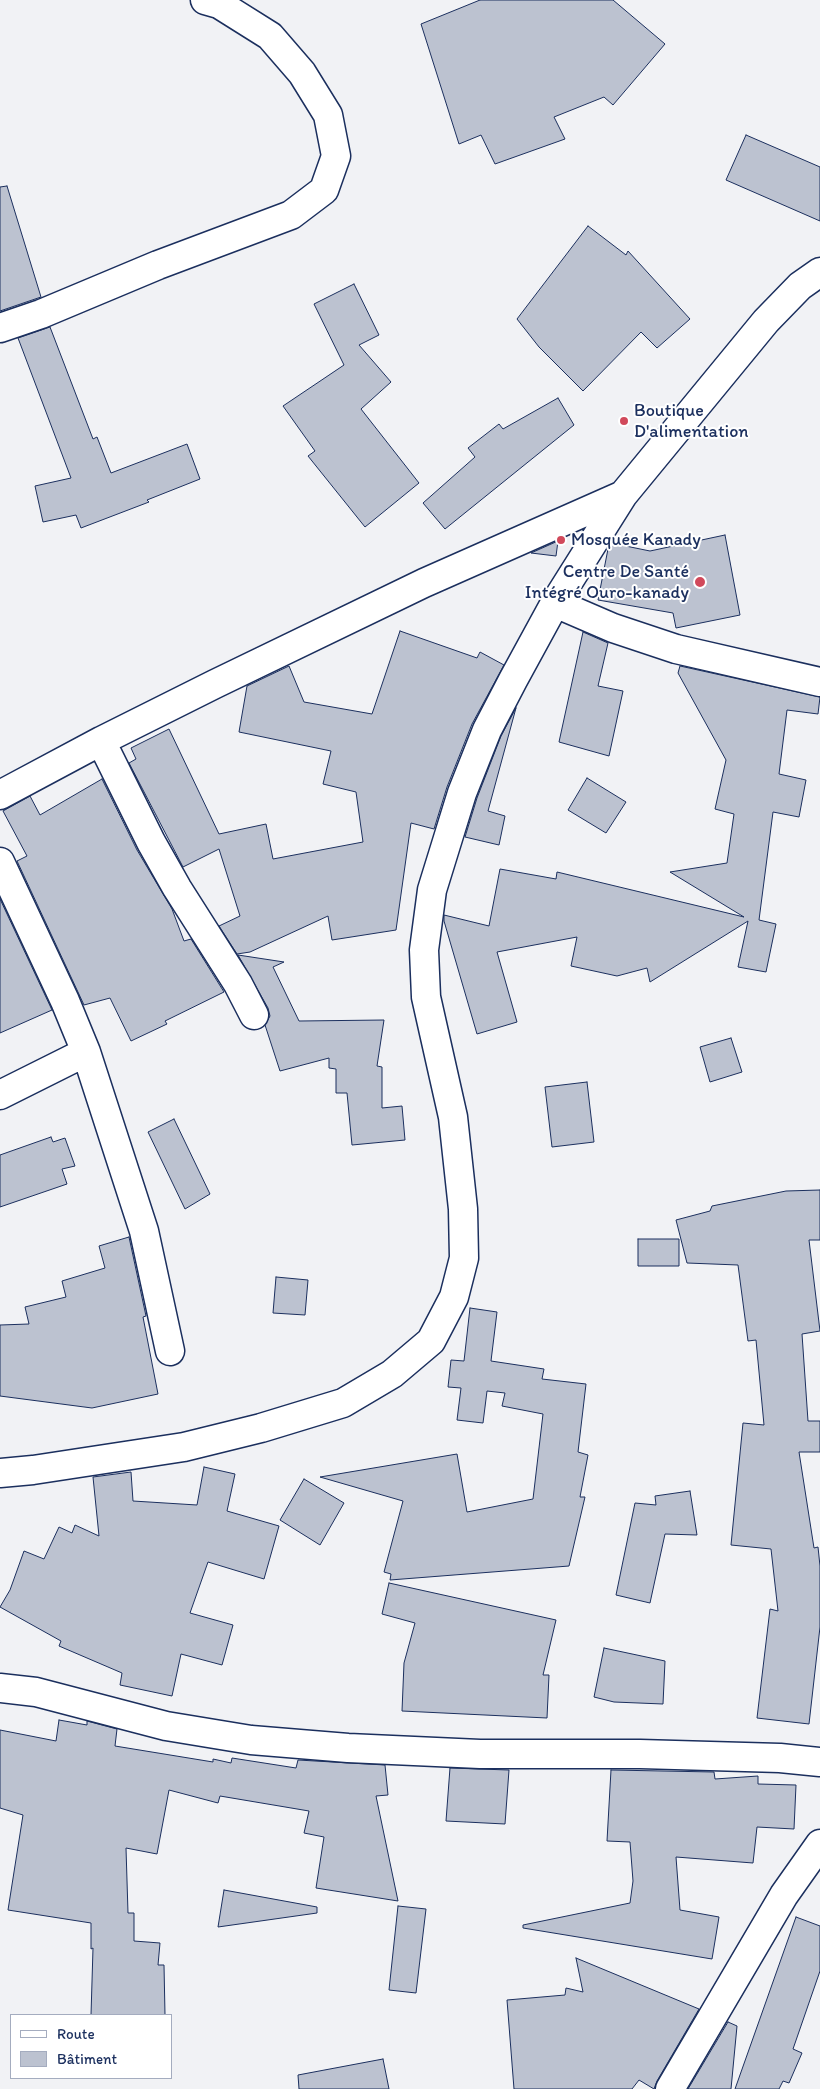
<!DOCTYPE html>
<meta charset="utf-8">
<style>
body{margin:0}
#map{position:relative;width:820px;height:2089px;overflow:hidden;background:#f1f2f5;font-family:Itim,sans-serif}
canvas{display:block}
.legend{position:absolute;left:10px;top:2014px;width:162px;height:65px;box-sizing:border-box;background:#fff;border:1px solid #a4acbf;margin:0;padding:6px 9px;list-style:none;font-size:15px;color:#1b2f5e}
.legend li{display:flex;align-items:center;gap:10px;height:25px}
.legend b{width:25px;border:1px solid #a4acbf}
</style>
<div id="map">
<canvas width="820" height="2089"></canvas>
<ul class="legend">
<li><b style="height:6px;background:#fff"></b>Route</li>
<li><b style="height:14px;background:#bcc2d0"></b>Bâtiment</li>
</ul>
</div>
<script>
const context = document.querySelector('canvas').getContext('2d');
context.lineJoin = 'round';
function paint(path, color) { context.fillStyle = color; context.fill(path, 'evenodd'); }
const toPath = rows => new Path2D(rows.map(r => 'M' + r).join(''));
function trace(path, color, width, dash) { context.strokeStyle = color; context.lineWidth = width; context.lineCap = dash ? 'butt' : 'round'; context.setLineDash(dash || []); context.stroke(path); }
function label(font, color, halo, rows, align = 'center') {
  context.font = font + ' Itim,sans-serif'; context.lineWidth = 4; context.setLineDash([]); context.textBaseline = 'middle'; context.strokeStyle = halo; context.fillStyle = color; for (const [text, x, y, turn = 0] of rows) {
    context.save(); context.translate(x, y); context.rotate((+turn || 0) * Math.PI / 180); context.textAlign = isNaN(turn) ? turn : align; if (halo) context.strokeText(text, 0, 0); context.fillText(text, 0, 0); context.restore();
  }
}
const building = toPath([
 [480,0,613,0,665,44,613,105,604,97,554,117,565,139,495,164,481,135,459,144,421,24,480,0],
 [746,135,820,167,820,221,726,180,746,135],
 [7,186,41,297,0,311,0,187,7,186],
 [588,226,626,255,628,251,690,319,657,348,641,332,583,391,539,347,517,319,588,226],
 [354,284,379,335,359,345,391,382,361,409,419,483,365,527,308,456,315,451,283,406,344,365,314,304,354,284],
 [50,327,93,439,97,437,111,473,187,444,200,479,147,500,149,502,81,528,76,515,43,522,35,486,71,478,18,338,50,327],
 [558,398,574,425,445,529,423,503,475,457,468,448,499,424,503,429,558,398],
 [725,535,740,615,676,628,673,613,598,600,608,549,611,543,650,551,725,535],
 [558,541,556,556,531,553,558,541],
 [400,631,477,658,480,652,504,665,472,724,447,787,434,829,411,823,396,930,332,940,328,916,250,952,237,954,219,926,240,916,219,849,183,867,129,763,136,759,131,748,169,729,219,834,266,824,273,859,363,842,356,792,323,784,331,751,239,732,247,686,289,666,304,702,372,714,400,631],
 [583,632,608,643,598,686,623,691,609,756,559,742,583,632],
 [680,666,820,697,818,714,787,710,779,774,806,780,799,817,773,812,759,920,776,924,766,972,738,967,748,921,650,982,647,968,617,976,571,966,577,937,497,952,517,1022,477,1034,444,921,444,915,489,926,500,869,556,879,557,872,744,917,670,872,727,863,734,814,715,809,726,760,678,673,680,666],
 [516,708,488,811,505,816,499,845,465,837,477,798,501,736,516,708],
 [587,778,626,802,606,833,568,810,587,778],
 [102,779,137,850,172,909,184,941,191,939,224,992,165,1021,167,1024,131,1041,110,998,84,1005,17,861,27,856,3,811,30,796,40,815,102,779],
 [0,899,52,1010,0,1033,0,899],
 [238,955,284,962,273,967,299,1021,384,1020,377,1066,382,1067,382,1108,402,1106,405,1140,352,1145,347,1093,336,1093,336,1069,329,1068,329,1058,280,1071,265,1025,270,1016,268,1008,238,955],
 [731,1038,742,1072,710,1082,700,1047,731,1038],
 [587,1082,594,1142,552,1147,545,1087,587,1082],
 [174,1119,210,1194,185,1209,148,1132,174,1119],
 [51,1137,53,1142,65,1138,75,1166,62,1169,67,1184,0,1207,0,1155,51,1137],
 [820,1190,820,1240,809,1240,820,1331,802,1334,808,1421,820,1421,820,1452,799,1452,814,1548,818,1547,820,1566,820,1627,809,1724,757,1718,770,1609,778,1611,771,1549,731,1545,743,1423,764,1425,756,1340,748,1341,738,1265,687,1263,676,1220,710,1211,712,1206,786,1191,820,1190],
 [129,1237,146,1316,143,1317,158,1394,92,1408,0,1396,0,1325,29,1324,25,1307,66,1297,62,1281,105,1268,99,1246,129,1237],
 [638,1239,679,1239,679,1266,638,1266,638,1239],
 [276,1277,308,1280,305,1315,273,1313,276,1277],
 [470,1308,497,1312,491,1361,544,1369,542,1379,586,1384,578,1452,588,1455,580,1497,585,1497,569,1566,390,1580,391,1574,384,1572,403,1501,320,1477,457,1454,467,1512,533,1499,543,1414,502,1406,505,1393,487,1391,483,1423,457,1420,461,1388,448,1387,451,1360,464,1361,470,1308],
 [204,1467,235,1474,227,1511,279,1526,264,1579,208,1562,190,1613,233,1625,222,1665,181,1654,172,1696,120,1685,122,1673,59,1646,61,1641,0,1607,10,1590,24,1551,44,1559,59,1527,72,1533,75,1525,99,1536,93,1477,131,1472,133,1501,197,1505,204,1467],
 [304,1479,344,1503,320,1545,280,1520,304,1479],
 [690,1491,697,1535,665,1534,650,1603,616,1595,635,1503,656,1505,655,1496,690,1491],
 [389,1583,556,1620,543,1675,549,1675,547,1718,402,1711,404,1663,415,1623,382,1614,389,1583],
 [604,1648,665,1661,663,1704,614,1702,594,1697,604,1648],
 [59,1720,87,1725,87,1721,117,1729,115,1746,213,1762,213,1759,231,1763,232,1758,296,1768,298,1760,385,1765,388,1795,376,1796,398,1901,316,1888,324,1837,304,1833,309,1811,220,1796,218,1803,169,1790,157,1854,126,1848,128,1913,134,1913,134,1941,160,1943,158,1965,164,1965,165,2015,91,2015,93,1948,91,1949,91,1923,8,1910,23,1815,0,1808,0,1730,56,1741,59,1720],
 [450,1768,509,1770,505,1824,446,1821,450,1768],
 [611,1770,714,1772,715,1779,758,1776,758,1784,796,1785,794,1829,757,1827,753,1863,676,1857,680,1910,719,1917,712,1959,523,1928,523,1925,630,1903,633,1881,630,1842,607,1841,611,1770],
 [224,1890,317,1907,317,1913,218,1927,224,1890],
 [398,1906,426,1909,416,1993,389,1990,398,1906],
 [796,1917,820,1926,820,1971,793,2049,802,2053,789,2083,783,2081,779,2089,735,2089,796,1917],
 [576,1958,699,2009,657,2081,654,2089,639,2080,632,2089,514,2089,507,2000,565,1995,566,1988,583,1992,576,1958],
 [728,2022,737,2026,731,2089,688,2089,728,2022],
 [383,2059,389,2089,299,2089,298,2075,383,2059]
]);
const minor = toPath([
 [0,328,41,314,158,265,291,215,324,190,336,156,328,115,302,73,270,36,219,4,205,0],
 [555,603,613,628,676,649,820,682],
 [101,741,151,842,177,888,238,984,254,1015],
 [0,795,101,741,215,684,424,583,623,495],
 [0,862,65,1001,86,1052,144,1231,170,1351],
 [0,1095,86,1052],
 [0,1473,33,1470,184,1447,261,1428,343,1403,392,1374,431,1341,454,1297,464,1258,463,1209,453,1117,426,997,424,950,432,890,462,793,487,730,513,680,555,603,623,495,766,321,800,286,820,272],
 [0,1688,36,1692,166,1726,251,1740,348,1748,480,1754,640,1754,780,1758,820,1762],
 [670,2089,784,1895,820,1844]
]);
const markers = [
 [624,421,5,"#d1495b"],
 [561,540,5,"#d1495b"],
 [700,582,6,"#d1495b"]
];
const poiNames = [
 ["Boutique",634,411],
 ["D'alimentation",634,432],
 ["Mosquée Kanady",571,540],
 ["Centre De Santé",689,572,"right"],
 ["Intégré Ouro-kanady",689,593,"right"]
];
paint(building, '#bcc2d0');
trace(building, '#1b2f5e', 1);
trace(minor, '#1b2f5e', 31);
trace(minor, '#fff', 28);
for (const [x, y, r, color] of markers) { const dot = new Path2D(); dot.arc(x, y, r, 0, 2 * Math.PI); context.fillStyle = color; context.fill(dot); trace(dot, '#fff', 2); }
label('18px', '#1b2f5e', '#fff', poiNames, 'left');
</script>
